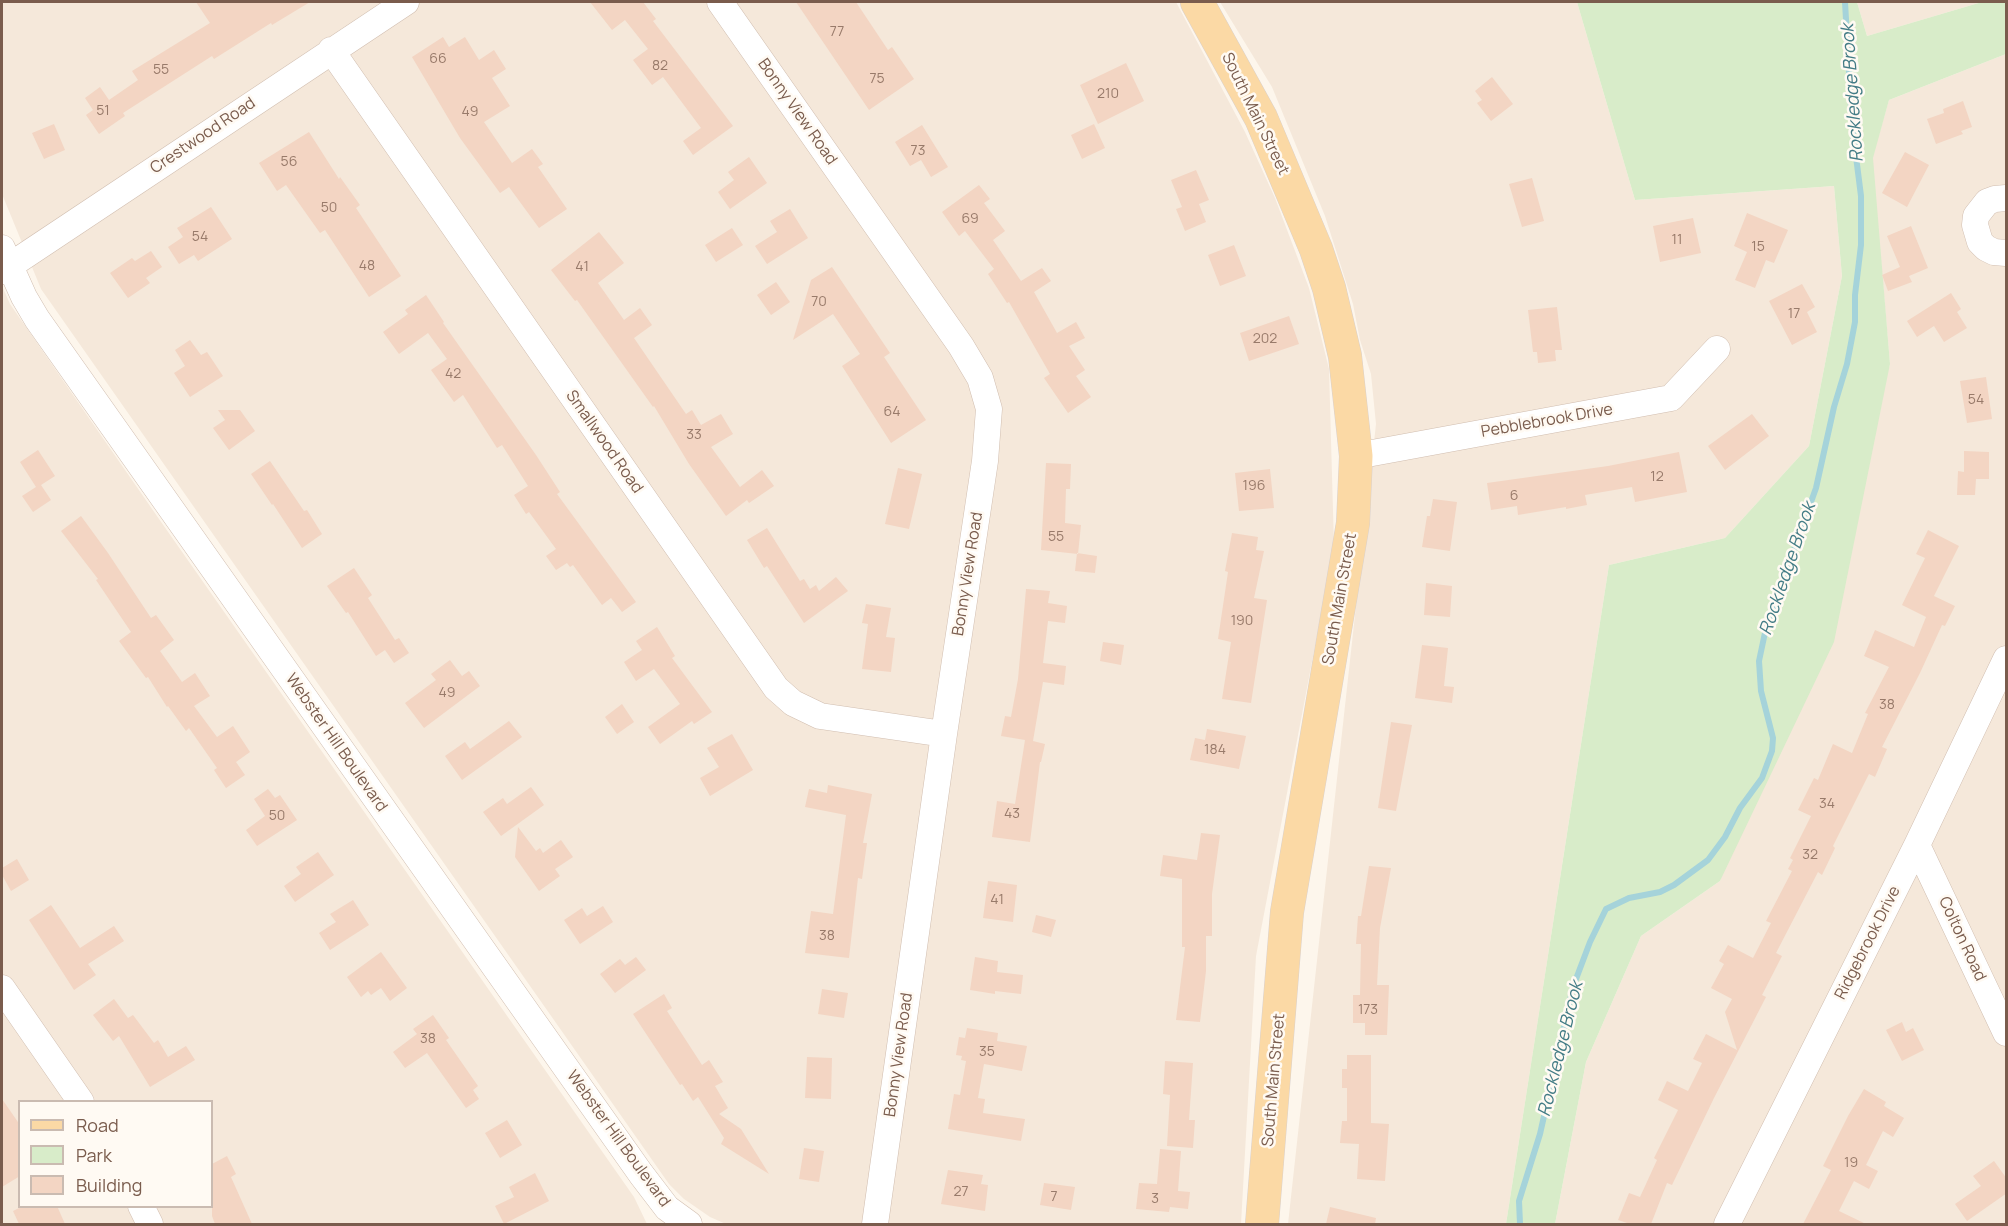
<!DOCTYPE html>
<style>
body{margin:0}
#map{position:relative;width:2008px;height:1226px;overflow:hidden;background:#fdf6ec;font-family:Manrope,sans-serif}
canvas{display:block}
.frame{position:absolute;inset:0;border:3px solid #7a5c4d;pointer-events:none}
.legend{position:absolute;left:18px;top:1100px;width:195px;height:108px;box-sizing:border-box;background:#fffaf3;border:2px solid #cabbb1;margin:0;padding:8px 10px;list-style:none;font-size:18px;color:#7a5c4d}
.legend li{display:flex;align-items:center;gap:12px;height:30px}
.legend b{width:30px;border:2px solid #cabbb1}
</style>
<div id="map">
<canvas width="2008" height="1226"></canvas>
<div class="frame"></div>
<ul class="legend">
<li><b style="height:8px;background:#fbd9a5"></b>Road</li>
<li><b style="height:16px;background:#d8ecc9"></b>Park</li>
<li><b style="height:16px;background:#f3d5c3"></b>Building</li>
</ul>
</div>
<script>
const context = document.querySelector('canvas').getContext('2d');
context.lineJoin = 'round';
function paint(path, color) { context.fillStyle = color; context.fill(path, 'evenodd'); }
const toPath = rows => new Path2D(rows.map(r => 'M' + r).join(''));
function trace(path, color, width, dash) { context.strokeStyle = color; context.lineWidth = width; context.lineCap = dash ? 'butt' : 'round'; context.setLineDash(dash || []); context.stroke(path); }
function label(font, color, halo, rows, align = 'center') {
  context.font = font + ' Manrope,sans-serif'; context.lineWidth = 5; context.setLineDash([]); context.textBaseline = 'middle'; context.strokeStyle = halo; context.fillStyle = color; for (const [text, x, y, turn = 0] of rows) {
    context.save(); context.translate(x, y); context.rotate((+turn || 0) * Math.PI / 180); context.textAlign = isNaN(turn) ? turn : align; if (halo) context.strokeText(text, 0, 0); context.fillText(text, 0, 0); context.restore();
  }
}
const residential = toPath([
 [2,2,1176,2,1245,132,1275,198,1309,288,1329,369,1334,546,1256,956,1241,1224,726,1224,710,1217,684,1199,669,1184,41,289,2,194],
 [1220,2,1577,2,1635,200,1834,186,1842,276,1809,446,1725,538,1609,565,1506,1224,1288,1224,1376,424,1371,374,1360,340,1353,304,1325,216,1272,87],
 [1857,2,1982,2,1867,36],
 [2006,54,2006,1224,1555,1224,1586,1062,1641,936,1720,881,1890,364,1872,158,1889,100],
 [2,286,10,304,159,519,634,1197,647,1224,2,1224],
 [20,1102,212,1102,212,1206,20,1206]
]);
const green = toPath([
 [1577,2,1857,2,1867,36,1982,2,2006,2,2006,54,1889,100,1873,158,1890,364,1834,642,1720,881,1641,936,1586,1062,1555,1224,1506,1224,1609,565,1725,538,1809,446,1842,276,1834,186,1635,200]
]);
const stream = toPath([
 [1520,1224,1519,1201,1540,1134,1573,987,1590,942,1606,909,1629,898,1660,892,1674,885,1708,860,1725,837,1740,808,1762,778,1772,751,1773,738,1761,691,1759,661,1766,628,1816,488,1834,407,1847,364,1855,322,1855,295,1861,245,1861,196,1852,125,1845,2]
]);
const building = toPath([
 [196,2,310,2,272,25,271,23,214,59,212,56,123,113,125,116,99,134,86,115,93,110,85,98,100,87,109,100,138,80,132,71,210,23],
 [590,2,643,2,656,19,653,21,733,126,693,155,683,141,701,128,663,77,652,85,633,60,648,49,625,20,612,30],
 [796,2,856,2,888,50,892,47,914,79,869,110],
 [443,37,449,47,465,37,479,60,494,50,506,69,492,78,510,106,484,122,512,163,532,149,543,164,538,167,567,209,539,228,509,187,500,193,460,138,412,57],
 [1126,63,1144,101,1098,124,1080,85],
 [1492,77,1513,104,1491,121,1477,103,1482,100,1475,91],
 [1963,101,1972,127,1961,131,1963,134,1936,144,1927,119,1944,113,1943,109],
 [54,124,65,150,44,159,32,133],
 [1094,124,1105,148,1082,159,1071,135],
 [922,125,948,167,931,177,921,160,910,166,895,142],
 [309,132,339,179,340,177,360,205,356,208,401,276,369,297,325,230,320,233,286,185,277,191,259,163],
 [1905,152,1929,165,1907,207,1882,193],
 [749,157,767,183,730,209,718,192,734,180,728,172],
 [1196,170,1209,200,1199,204,1206,222,1185,231,1176,209,1182,207,1171,180],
 [1532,178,1544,221,1522,227,1509,184],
 [979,185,990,199,984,203,1005,231,993,240,1021,281,1042,268,1051,281,1034,292,1057,333,1076,322,1085,338,1069,346,1085,370,1076,376,1091,397,1068,413,1044,378,1050,374,1009,302,1007,303,988,274,994,269,965,231,959,236,942,212],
 [211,207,232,239,198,261,194,255,179,264,168,247,183,237,177,228],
 [790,209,808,238,767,264,755,246,777,232,770,221],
 [1747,213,1788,230,1774,263,1766,260,1755,288,1735,280,1747,252,1734,246],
 [1693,218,1701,253,1660,262,1653,226],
 [1911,226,1928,268,1909,276,1912,282,1888,291,1882,275,1900,267,1887,236],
 [732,228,743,245,716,262,705,245],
 [599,232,624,263,598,283,624,320,640,308,652,325,634,338,686,414,692,410,701,425,721,414,733,434,711,447,740,487,762,470,774,486,749,503,747,500,726,516,689,464,654,406,653,407,577,300,575,301,551,270],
 [1234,245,1246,276,1220,286,1208,255],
 [151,251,162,267,146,278,150,283,128,298,110,273,132,258,135,261],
 [832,267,890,353,884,357,926,420,891,443,842,366,860,354,833,314,793,340,811,280],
 [776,282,790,302,771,315,757,295],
 [1802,284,1815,307,1807,312,1817,332,1792,345,1769,301],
 [1951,293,1961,309,1957,312,1967,328,1944,342,1934,326,1917,337,1907,321],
 [426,295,444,322,443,323,536,455,560,492,557,494,636,602,622,612,611,598,602,605,573,565,570,567,567,563,556,570,546,556,556,549,529,512,526,514,514,495,528,486,502,445,497,448,463,395,454,402,431,370,447,359,428,333,399,354,383,332,408,314,405,310],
 [1557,307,1562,350,1555,350,1556,361,1538,363,1537,352,1533,352,1528,310],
 [1289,316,1299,344,1249,361,1240,333],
 [190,340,201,355,207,352,223,376,190,397,174,373,185,366,175,350],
 [1986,377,1992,419,1967,423,1960,381],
 [218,410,240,410,255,431,229,450,213,428,225,420],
 [1752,414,1769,436,1725,470,1708,446],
 [38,450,55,476,41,485,51,500,33,512,22,496,36,487,20,462],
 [1964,451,1989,452,1989,479,1976,479,1975,495,1957,495,1958,471,1964,472],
 [1679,452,1687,492,1635,502,1632,487,1585,495,1587,505,1566,509,1566,507,1518,515,1517,506,1491,510,1487,483,1608,466],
 [270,461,304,511,307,510,322,534,302,548,273,504,272,505,251,474],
 [1046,463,1071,464,1070,489,1066,489,1065,523,1081,525,1078,554,1041,550],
 [898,468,922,474,909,529,885,524],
 [1270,469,1274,508,1239,511,1235,473],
 [1433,499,1457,502,1450,551,1422,547,1427,516,1430,516],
 [81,516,108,553,151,618,156,615,174,640,160,651,182,682,195,673,210,696,194,706,217,737,233,726,250,752,236,762,245,775,226,788,214,770,217,768,189,728,186,731,168,706,167,707,148,677,146,678,119,641,131,632,96,580,98,579,61,531],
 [767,528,800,581,804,579,810,589,816,585,819,591,836,577,848,591,804,623,767,566,764,568,747,540],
 [1928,530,1959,546,1934,596,1955,606,1945,626,1942,625,1920,673,1882,747,1887,749,1875,777,1869,774,1833,846,1835,848,1822,875,1818,872,1776,953,1782,956,1762,995,1766,997,1714,1098,1672,1185,1667,1183,1651,1224,1630,1224,1618,1220,1629,1193,1640,1197,1657,1160,1654,1158,1678,1110,1658,1100,1667,1081,1688,1091,1702,1063,1693,1059,1706,1034,1737,1050,1725,1012,1732,999,1711,988,1724,964,1719,961,1728,945,1753,958,1771,923,1766,921,1792,871,1788,869,1793,860,1790,858,1811,816,1798,810,1814,778,1818,780,1833,744,1852,753,1868,714,1865,713,1889,667,1864,656,1875,630,1914,647,1926,617,1902,605,1925,558,1916,554],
 [1232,533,1258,537,1256,550,1264,551,1254,598,1267,600,1251,703,1222,699,1231,642,1218,639,1228,572,1225,571],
 [1077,553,1097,556,1095,573,1075,571],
 [354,568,372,595,368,598,395,640,399,638,409,653,394,663,385,650,376,656,348,612,346,613,327,586],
 [1426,583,1452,586,1450,617,1424,615],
 [1026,589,1050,591,1048,603,1067,606,1065,623,1048,621,1043,663,1066,666,1064,685,1043,682,1033,741,1045,744,1041,762,1040,762,1030,842,992,837,997,801,1015,804,1025,740,1001,736,1005,716,1011,717,1018,679],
 [866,604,891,608,886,637,895,638,891,672,862,669,868,624,862,623],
 [657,627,675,656,672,658,712,712,694,724,692,721,660,744,648,727,680,704,654,669,636,681,624,662,642,650,636,641],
 [1103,642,1124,645,1121,665,1100,661],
 [1422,645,1448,648,1444,686,1454,687,1452,703,1415,698],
 [450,660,462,676,469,671,480,686,424,728,405,703,436,680,431,674],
 [622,704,634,722,617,734,605,717],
 [509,721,522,737,462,780,445,756,465,742,470,749],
 [1391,722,1412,725,1396,811,1378,808],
 [1207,729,1246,736,1239,769,1190,760,1195,738,1205,740],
 [732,734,753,770,710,796,700,778,719,767,707,748],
 [828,785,872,794,863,843,867,843,862,879,858,878,849,958,805,953,811,911,833,914,846,815,805,807,809,789,827,793],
 [531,787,544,805,501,836,483,812,503,798,507,804],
 [268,789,275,798,280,795,297,820,257,846,246,830,265,816,254,799],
 [518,827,536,851,540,848,543,853,561,840,573,857,555,869,560,876,539,891,515,857],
 [1201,833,1220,835,1212,894,1212,936,1206,936,1206,971,1200,1022,1176,1020,1185,947,1182,947,1182,879,1160,876,1163,855,1197,860],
 [318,852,334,875,295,902,284,886,301,874,296,867],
 [17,859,29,880,11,891,2,875,2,868],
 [1369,866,1391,868,1380,928,1377,985,1389,985,1387,1035,1365,1035,1365,1023,1353,1023,1353,995,1360,995,1361,944,1356,944,1358,916,1361,916],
 [988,881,1017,885,1013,922,983,918],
 [353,900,369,925,330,950,319,933,336,922,330,914],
 [51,905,80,948,114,926,124,941,88,964,96,975,74,990,29,920],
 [603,906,613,922,580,944,564,920,582,908,587,916],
 [1036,915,1056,920,1051,937,1032,932],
 [381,952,407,988,390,1001,381,988,371,995,368,991,361,997,347,977],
 [636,957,646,970,615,993,600,974,620,959,625,965],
 [975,957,998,961,997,972,1023,975,1021,994,995,991,995,994,970,990],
 [822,989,848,993,844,1018,818,1014],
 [664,994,672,1008,667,1011,702,1065,709,1060,723,1082,715,1086,728,1108,719,1114,741,1129,769,1174,721,1144,724,1138,698,1097,693,1101,682,1084,680,1085,633,1014],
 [114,999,128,1018,133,1015,154,1043,158,1040,168,1057,186,1046,195,1060,150,1087,119,1036,113,1041,93,1015],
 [433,1015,449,1038,446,1040,478,1086,473,1090,479,1099,466,1108,427,1053,405,1068,393,1052,417,1034,413,1029],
 [1902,1022,1906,1032,1913,1028,1924,1050,1902,1061,1886,1030],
 [967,1028,998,1033,997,1041,1027,1046,1022,1071,984,1064,978,1098,985,1099,983,1113,1025,1119,1021,1141,948,1129,954,1094,960,1095,966,1061,961,1060,962,1056,956,1055,959,1037,965,1038],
 [1347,1055,1371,1055,1371,1123,1389,1124,1385,1181,1357,1179,1359,1144,1340,1143,1342,1121,1347,1121,1347,1088,1342,1088,1342,1069,1347,1069],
 [807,1057,832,1058,831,1099,805,1098],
 [1165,1061,1193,1063,1189,1120,1195,1120,1193,1148,1167,1146,1170,1095,1163,1094],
 [1864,1089,1886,1102,1884,1106,1904,1118,1893,1137,1883,1131,1866,1165,1878,1171,1869,1189,1854,1181,1839,1211,1866,1224,1803,1224,1831,1170,1823,1166,1848,1116],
 [2,1099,20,1125,20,1176,2,1187],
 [507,1120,522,1145,500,1158,485,1133],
 [804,1148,824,1151,819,1182,799,1179],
 [1160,1149,1181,1151,1178,1191,1190,1192,1188,1209,1170,1207,1169,1212,1136,1209,1139,1183,1157,1184],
 [227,1156,236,1174,231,1177,252,1224,215,1224,212,1216,212,1164],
 [1994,1161,2007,1179,2007,1193,1967,1221,1955,1204,1981,1186,1973,1176],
 [948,1170,983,1175,981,1184,988,1185,985,1211,941,1204],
 [535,1173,549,1201,504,1224,495,1206,514,1197,509,1187],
 [1044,1183,1075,1187,1071,1210,1040,1205],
 [23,1206,57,1206,65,1224,19,1224,13,1211],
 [1330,1207,1376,1218,1375,1224,1326,1224]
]);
const minor = toPath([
 [720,2,961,346,980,378,989,409,985,461,944,734,875,1224],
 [331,50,776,688,793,703,820,716,944,734],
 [2006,198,1995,199,1987,202,1976,216,1975,225,1980,242,1986,248,1994,252,2006,253],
 [2,248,24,297,37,319,641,1174,667,1208,689,1224],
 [2,271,406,2],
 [1356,456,1671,398,1717,349],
 [1917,845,2006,1033],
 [2,988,81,1102],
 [141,1206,150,1224],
 [1727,1224,1917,845,2006,659]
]);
const major = toPath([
 [1197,2,1261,118,1316,249,1329,288,1345,356,1356,456,1353,523,1287,912,1262,1224]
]);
const numberNames = [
 ["77",837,32],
 ["66",438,59],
 ["82",660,66],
 ["55",161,70],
 ["75",877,79],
 ["210",1108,94],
 ["51",103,111],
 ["49",470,112],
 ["73",918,151],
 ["56",289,162],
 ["50",329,208],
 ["69",970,219],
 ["54",200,237],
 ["11",1677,240],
 ["15",1758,247],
 ["48",367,266],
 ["41",582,267],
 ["70",819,302],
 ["17",1794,314],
 ["202",1265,339],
 ["42",453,374],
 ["54",1976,400],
 ["64",892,412],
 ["33",694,435],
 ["12",1657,477],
 ["196",1254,486],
 ["6",1514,496],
 ["55",1056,537],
 ["190",1242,621],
 ["49",447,693],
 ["38",1887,705],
 ["184",1215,750],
 ["34",1827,804],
 ["43",1012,814],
 ["50",277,816],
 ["32",1810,855],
 ["41",997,900],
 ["38",827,936],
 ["173",1368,1010],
 ["38",428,1039],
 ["35",987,1052],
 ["19",1851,1163],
 ["27",961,1192],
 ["7",1054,1197],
 ["3",1155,1199]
];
const streetNames = [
 ["Bonny View Road",797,112,55],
 ["South Main Street",1255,114,64],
 ["Crestwood Road",203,136,-34],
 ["Pebblebrook Drive",1547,421,-10],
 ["Smallwood Road",604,442,55],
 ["Bonny View Road",968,574,-81],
 ["South Main Street",1340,599,-80],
 ["Webster Hill Boulevard",336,743,55],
 ["Colton Road",1962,939,65],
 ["Ridgebrook Drive",1868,943,-63],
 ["Bonny View Road",899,1055,-82],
 ["South Main Street",1274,1080,-85],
 ["Webster Hill Boulevard",618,1139,54]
];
const waterNames = [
 ["Rockledge Brook",1853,93,-94],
 ["Rockledge Brook",1788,569,-71],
 ["Rockledge Brook",1561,1049,-76]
];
paint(residential, '#f5e8da');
paint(green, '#d8ecc9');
trace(stream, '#a5d3da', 6);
paint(building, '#f3d5c3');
trace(minor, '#d1beb0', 27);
trace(major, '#dad1cd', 34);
trace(minor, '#fff', 26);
trace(major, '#fbd9a5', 33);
label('14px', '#987a6a', null, numberNames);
label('16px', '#7a5c4d', '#fffaf3', streetNames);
label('italic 18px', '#437c86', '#fffaf3', waterNames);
</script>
